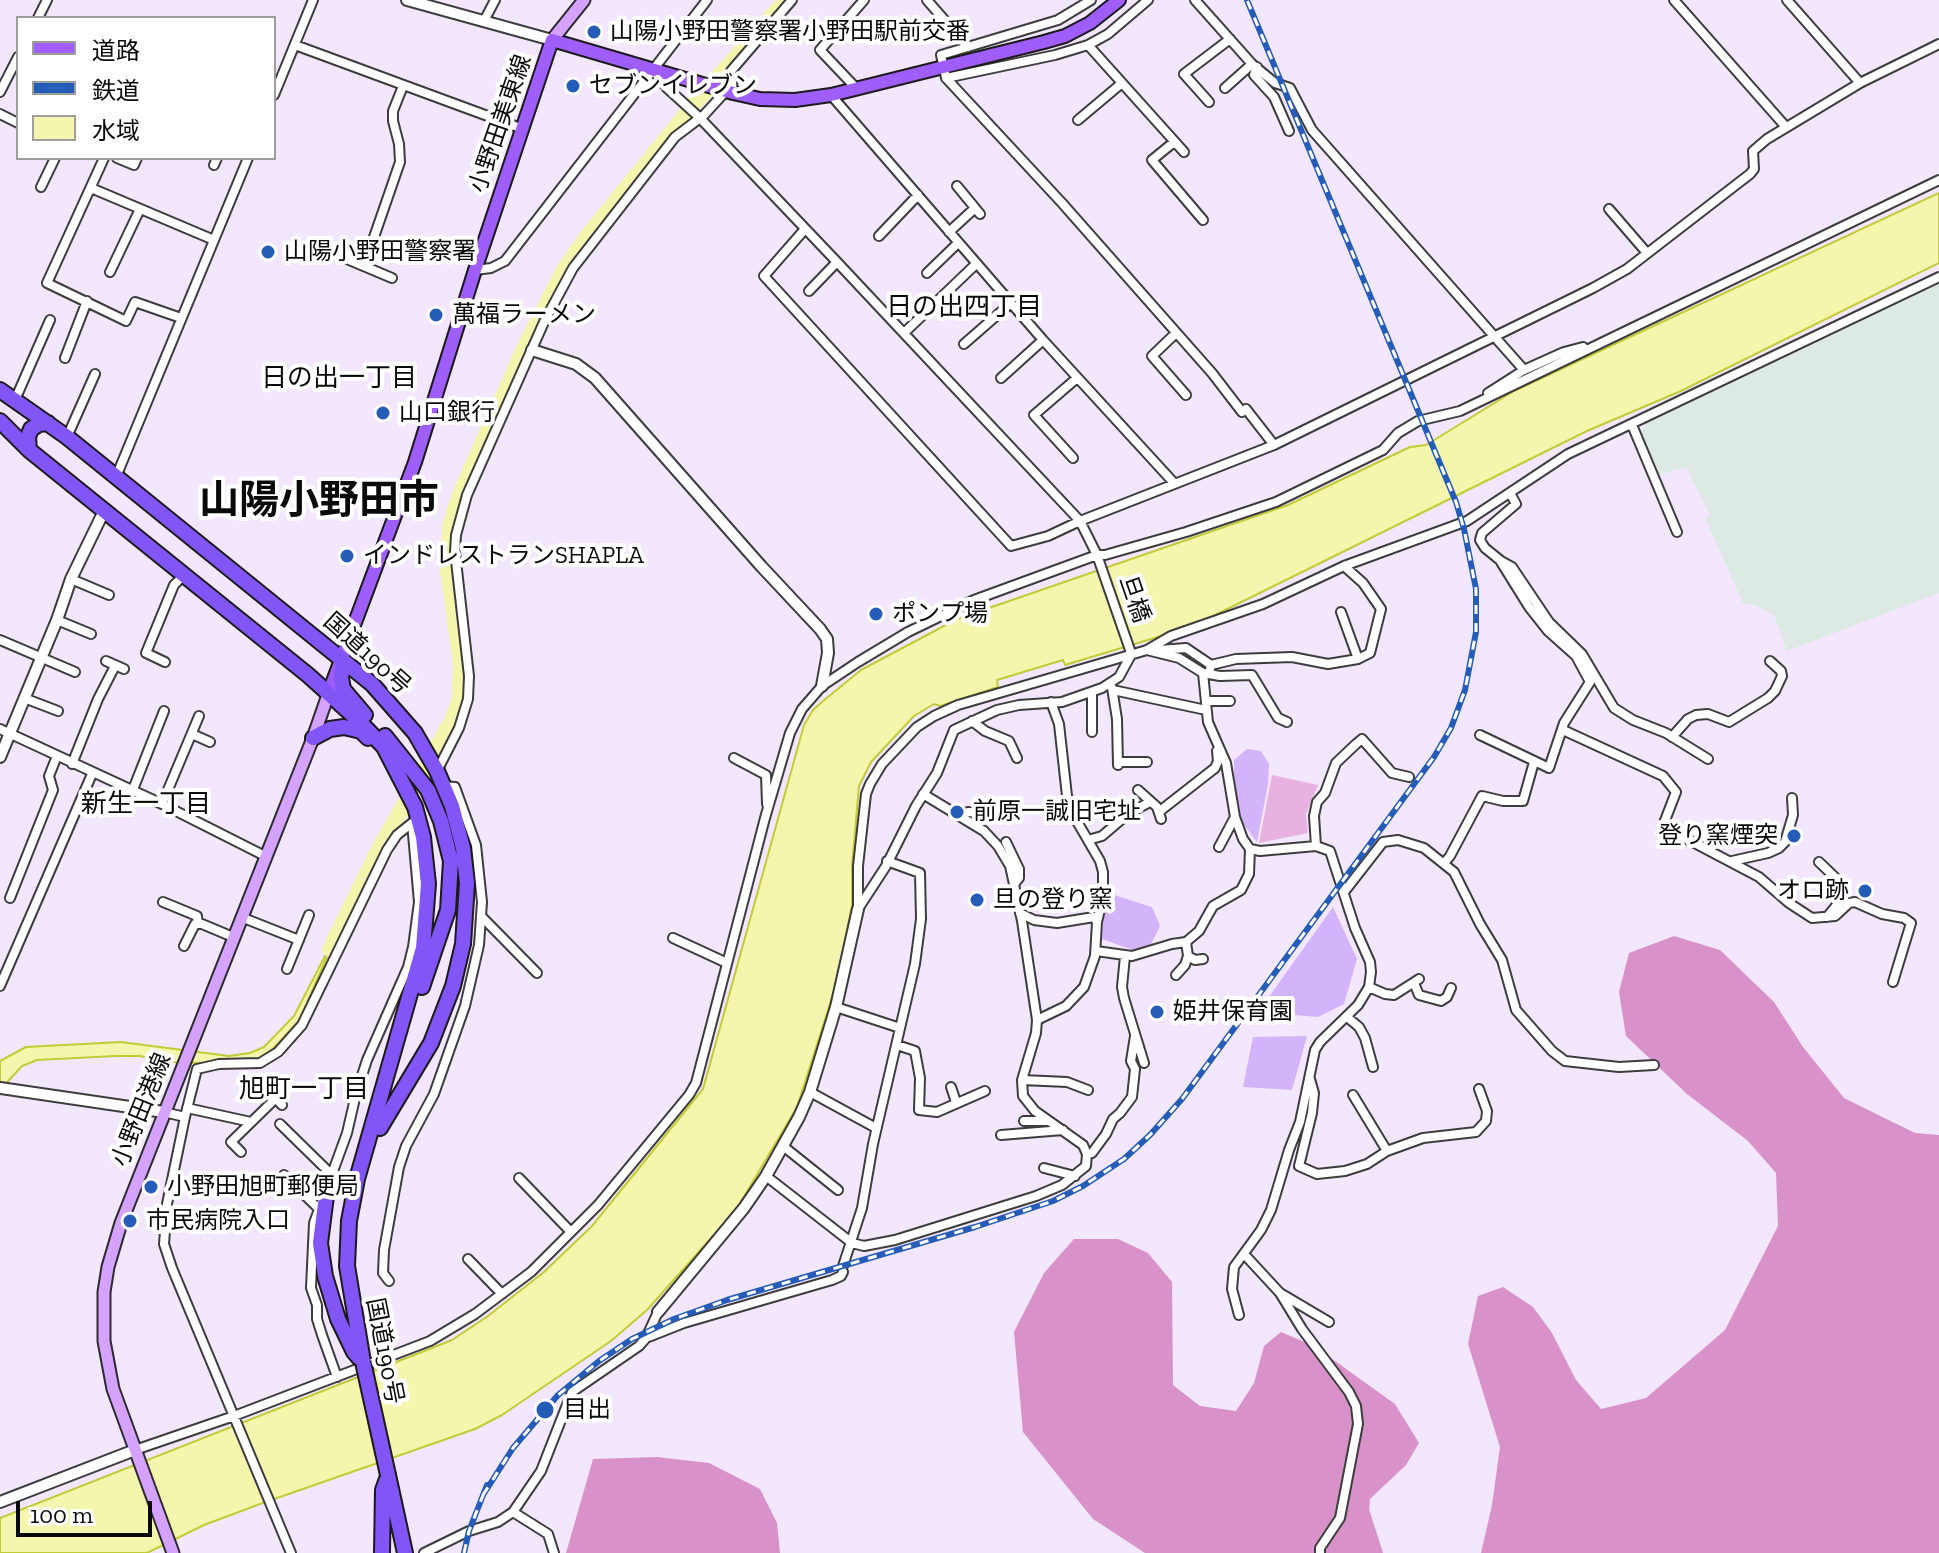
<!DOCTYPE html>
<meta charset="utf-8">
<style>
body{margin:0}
#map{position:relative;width:1939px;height:1553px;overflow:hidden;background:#f2e7ff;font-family:"Zilla Slab","Noto Sans JP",serif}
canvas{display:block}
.legend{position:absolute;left:16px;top:16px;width:260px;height:144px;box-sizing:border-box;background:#fff;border:2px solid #9d9d9d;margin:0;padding:10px 14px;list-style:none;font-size:24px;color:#0a0a0a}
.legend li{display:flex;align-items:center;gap:16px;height:40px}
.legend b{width:40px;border:2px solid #9d9d9d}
.scale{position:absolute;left:16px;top:1501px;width:136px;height:36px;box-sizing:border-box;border:4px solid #0a0a0a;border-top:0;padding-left:10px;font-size:24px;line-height:28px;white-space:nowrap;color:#0a0a0a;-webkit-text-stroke:6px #fff;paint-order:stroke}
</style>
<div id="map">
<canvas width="1939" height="1553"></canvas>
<ul class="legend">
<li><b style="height:10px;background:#9f5df9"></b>道路</li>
<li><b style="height:10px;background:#245cb8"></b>鉄道</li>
<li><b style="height:22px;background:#f3f6ac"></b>水域</li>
</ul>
<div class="scale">100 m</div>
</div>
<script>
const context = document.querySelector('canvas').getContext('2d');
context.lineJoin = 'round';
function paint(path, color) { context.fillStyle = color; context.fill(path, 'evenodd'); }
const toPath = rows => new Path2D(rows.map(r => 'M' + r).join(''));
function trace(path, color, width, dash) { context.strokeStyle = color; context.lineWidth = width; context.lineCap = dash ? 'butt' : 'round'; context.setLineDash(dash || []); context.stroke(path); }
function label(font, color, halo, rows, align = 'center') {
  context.font = font + ' "Zilla Slab","Noto Sans JP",serif'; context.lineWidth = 8; context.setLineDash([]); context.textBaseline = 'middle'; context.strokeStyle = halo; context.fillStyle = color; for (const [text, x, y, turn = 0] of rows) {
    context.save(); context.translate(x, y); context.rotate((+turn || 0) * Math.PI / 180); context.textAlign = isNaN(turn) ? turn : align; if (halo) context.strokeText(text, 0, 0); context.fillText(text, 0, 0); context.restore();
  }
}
const industrial = toPath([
 [1939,284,1939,593,1787,651,1774,615,1755,605,1743,603,1705,518,1710,516,1686,467,1659,475,1641,433,1646,424]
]);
const green = toPath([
 [1272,775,1318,785,1306,814,1308,833,1259,843]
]);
const forest = toPath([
 [1674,936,1720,950,1774,1002,1803,1047,1844,1098,1915,1133,1939,1135,1939,1553,1481,1553,1492,1505,1500,1447,1468,1344,1478,1296,1503,1287,1533,1307,1552,1333,1576,1380,1601,1409,1646,1398,1725,1330,1778,1226,1776,1173,1748,1141,1687,1094,1626,1036,1619,992,1629,953],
 [1074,1239,1118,1239,1148,1253,1172,1282,1173,1385,1200,1406,1236,1411,1254,1383,1264,1346,1281,1332,1314,1346,1395,1404,1419,1443,1406,1465,1370,1499,1369,1509,1383,1553,1145,1553,1093,1519,1023,1432,1014,1332,1044,1273],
 [657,1457,709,1463,760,1489,777,1523,780,1553,566,1553,593,1459]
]);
const sand = toPath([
 [1247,749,1261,751,1269,764,1268,784,1257,842,1241,821,1234,790,1234,760],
 [1114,895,1152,907,1160,926,1151,944,1133,950,1102,939,1104,911],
 [1333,907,1357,959,1344,1004,1318,1017,1258,1012],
 [1307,1036,1292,1090,1243,1087,1253,1037]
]);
const water = toPath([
 [1939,193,1939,263,1681,391,1587,431,1191,627,1065,665,1063,660,997,680,998,687,940,706,934,704,914,716,871,762,859,786,852,866,852,905,836,985,797,1107,736,1210,647,1310,611,1341,502,1415,475,1429,260,1504,204,1525,147,1553,0,1553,0,1518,452,1340,488,1316,544,1272,592,1226,703,1089,804,725,813,710,823,701,861,670,957,619,1288,505,1410,447,1426,445,1514,391,1939,193],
 [339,929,299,1021,265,1057,253,1062,202,1063,166,1062,140,1056,116,1056,37,1060,22,1066,0,1090,0,1061,26,1047,121,1042,229,1056,250,1053,264,1047,294,1016,339,929]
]);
const river = toPath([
 [330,949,380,847,452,721,459,703,461,665,448,570,450,526,460,494,528,340,564,270,586,238,695,103,786,0]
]);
const minor = toPath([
 [927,0,968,47],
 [1091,0,1058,20,941,55,946,78,1062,203,1212,373,1242,412,1246,409,1274,445],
 [1195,0,1252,64,1275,83,1290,88,1312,130,1524,370],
 [1674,0,1786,127],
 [1787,0,1860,83],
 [38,18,47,0],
 [484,21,495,0],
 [295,45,523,129],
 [1088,45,1184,152],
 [1257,67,1254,75,1274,97,1289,131],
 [654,71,667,88,699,117,837,262,1080,521,1097,555,1130,650,1131,655,1119,677,1102,688,1062,702,1019,705,997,710,954,730,937,773,916,806,886,866,858,909],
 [946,78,1055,55,1088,45,1108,34,1148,0],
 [856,88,820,50,864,0],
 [1225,88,1252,64],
 [0,92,18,57],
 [733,93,731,71,792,0],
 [274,95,313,0],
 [831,95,1043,340,1174,483],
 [1209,102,1184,74,1230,39],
 [0,114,18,123],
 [1078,120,1122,83],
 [1174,142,1152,160,1203,220],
 [104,158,47,283,126,321,135,302,181,318],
 [117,158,134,165,137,158],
 [214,165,217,158],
 [957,186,980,214],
 [41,187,55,158],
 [91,188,214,240],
 [1609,209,1647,253],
 [805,229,764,276,1011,546,1048,536,1080,521,1274,445,1593,288,1627,269,1750,174,1754,169,1753,151,1767,139,1860,83,1939,44],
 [949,232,975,208],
 [879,236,918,195],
 [316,246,392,278],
 [364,266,400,162,399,144,393,121,393,111,403,86],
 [475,270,491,268,505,261,707,0],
 [110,272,140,209],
 [927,273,958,243],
 [809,291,837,262],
 [904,333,976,264],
 [1176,333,1152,356,1186,395],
 [964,344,1011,303],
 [65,358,87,301],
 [1001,378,1043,340],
 [1488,393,1524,370,1564,352,1583,347],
 [15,400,50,320],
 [1632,425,1677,532],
 [67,437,95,374],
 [1073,458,1034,415,1077,378],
 [116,477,248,158],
 [1510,493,1516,504,1482,533,1480,540,1485,548,1501,561,1512,567,1549,622,1582,654,1614,708,1633,720,1666,733,1708,759],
 [71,579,109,595],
 [1341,612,1358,659],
 [57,620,91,634],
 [0,640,75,672],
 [1147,650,1179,658,1203,673,1220,676,1252,675,1278,718,1287,722],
 [1159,650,1186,648,1211,665],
 [106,661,124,669],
 [165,662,146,653,174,585,184,575],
 [1209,674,1211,665,1236,659,1292,657,1328,664,1358,659,1370,653,1381,609,1363,583,1344,566],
 [1112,688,1117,719,1118,765],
 [1113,690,1206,710],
 [1092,692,1092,732],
 [24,698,58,711],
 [1206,701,1230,701],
 [972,721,985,731,1009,741,1017,758],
 [0,729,162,804,265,856],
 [1563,730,1663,776,1676,792,1664,823,1666,828,1759,877,1789,903,1812,918,1835,916,1849,903,1855,902,1882,914,1904,918,1911,923,1893,982],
 [192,734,210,742],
 [1480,735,1549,768,1564,723,1590,682,1576,656,1548,631,1529,607,1501,562],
 [1672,737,1688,719,1696,715,1708,714,1729,722,1768,698,1775,691,1782,676,1781,671,1770,661],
 [734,758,766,775,767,804],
 [1118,762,1147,762],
 [72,764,98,699,115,666],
 [437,771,459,728,468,699,469,676,455,552,456,535,467,495,544,322,573,268,675,137,704,115,726,91],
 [1138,790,1157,807,1161,819],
 [132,792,164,711],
 [162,804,199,716],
 [1160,811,1215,768,1218,761,1217,751],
 [958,815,968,812,992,813,1013,806],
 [1088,840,1102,836,1129,813,1150,802],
 [1006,842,1019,869,1019,878,1015,883],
 [1316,846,1314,816,1317,802,1325,793,1336,763,1356,744,1362,739,1392,773,1409,777],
 [1219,847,1235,817],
 [1732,861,1768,853,1779,848,1785,842,1793,815,1792,798],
 [1445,862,1450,856,1482,796,1503,801,1523,801,1534,762],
 [1819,862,1842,884,1844,889,1840,901,1827,917],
 [1344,892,1383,842,1398,840,1424,848,1454,872,1480,924,1502,960,1516,1010,1552,1051,1565,1061,1619,1067,1654,1065],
 [10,898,53,790,49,776,57,756],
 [163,902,197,916,198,924],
 [858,909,858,866,866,794,870,784,882,764,917,727,934,716,958,705,1147,650,1171,636,1263,604,1344,566,1467,521,1568,454,1939,277],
 [1020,913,1034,920,1057,923,1094,917,1097,922],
 [481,916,537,973],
 [241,917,299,940],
 [673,938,727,963],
 [184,946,195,924,202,924,233,937],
 [1096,951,1132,956,1172,944,1186,942,1199,931,1213,906,1241,890,1249,874,1250,849,1243,839,1235,817,1226,763,1208,722,1203,673],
 [1125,956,1122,987,1124,998,1144,1063],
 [1188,956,1195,960,1203,959],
 [287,969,309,915],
 [1176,975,1185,965,1188,956,1186,942],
 [1414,983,1419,995,1441,1001,1447,997,1451,988],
 [0,986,92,774],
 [1369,987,1385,994,1394,995,1419,979],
 [836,1007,900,1028],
 [1347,1017,1359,1027,1365,1038,1373,1067],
 [1037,1020,1066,1006,1084,987,1095,956,1097,922,1103,897,1103,872,1100,861,1075,818,1067,796,1059,724,1051,702],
 [897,1045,915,1051,920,1078,919,1110,937,1112,985,1091],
 [1310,1079,1314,1093,1312,1113,1299,1166,1317,1174,1345,1171,1367,1164,1387,1151,1423,1138,1476,1132,1486,1121,1487,1111,1479,1089],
 [1022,1080,1067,1082,1088,1090],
 [262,1084,282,1105],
 [951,1087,956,1102],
 [810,1092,876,1128],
 [1353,1095,1387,1151],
 [187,1108,251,1122],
 [164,1112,185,1117,167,1204,164,1244,172,1268,291,1553],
 [185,1117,197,1069,219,1064,260,1063,278,1052,302,1025,387,850,397,835,412,823],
 [1024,1121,1047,1121],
 [280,1124,331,1174],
 [1001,1135,1063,1130],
 [783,1146,838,1190],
 [241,1152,231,1142,275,1099],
 [1087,1154,1092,1153,1106,1134,1113,1119,1120,1113,1132,1097,1135,1069,1131,1061,1135,1036],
 [1044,1168,1075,1176],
 [284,1175,318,1208],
 [766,1176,852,1243,864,1246,895,1240,1036,1196,1062,1185,1086,1166,1087,1154,1083,1145,1035,1111,1023,1096,1022,1080,1036,1033,1037,1020,1022,921,1010,866,998,846,984,831,923,794],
 [519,1178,571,1232],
 [1244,1254,1280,1293,1302,1329,1349,1392,1356,1406,1358,1424,1340,1518,1320,1548,1320,1553],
 [468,1259,502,1294],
 [843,1266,862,1208,873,1144,915,964,921,919,920,873,887,861],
 [389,1281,383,1273,384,1250,399,1167,406,1146,434,1094,465,1006,479,945,482,902,476,845,455,787,444,786],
 [1280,1293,1329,1322],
 [1239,1315,1232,1289,1234,1267,1261,1230,1271,1210,1289,1150,1300,1122,1315,1050,1320,1042,1358,1005,1369,987,1371,972,1370,962,1355,928,1330,851,1316,846,1260,851,1250,849],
 [646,1338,684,1323,832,1280,841,1276,843,1272],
 [337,1377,322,1335,317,1319,317,1305,311,1288,314,1223,347,1133,356,1094,367,1060,408,967,413,947,419,902,412,823,418,818],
 [135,1450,234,1416,430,1341,475,1314,531,1272,598,1205,689,1095,696,1083,765,818,790,733,802,709,822,686,858,662,908,632,974,600,1097,555,1105,555,1186,532,1276,502,1383,450,1398,433,1418,421,1460,411,1939,180],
 [513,1512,548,1534,554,1553],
 [424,1553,469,1531,498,1522,513,1512,541,1471,572,1392,639,1346,646,1338,658,1312]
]);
const tertiary = toPath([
 [407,0,552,40],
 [532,350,576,364,595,378,761,566,820,629,827,639,828,653,822,686],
 [0,757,57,620,71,579,104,511],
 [0,1088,164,1112],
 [658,1312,744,1208,766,1176,799,1117,810,1092,836,1007,858,909],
 [0,1502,135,1450]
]);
const secondary = toPath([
 [552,40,584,0],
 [173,1553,113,1389,104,1341,104,1292,108,1267,121,1223,313,738,329,692]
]);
const primary = toPath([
 [329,692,415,462,475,270,552,40,733,93,760,99,795,100,831,95,1044,42,1065,36,1090,23,1119,0]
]);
const trunk = toPath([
 [0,390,67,437,372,684,415,733,437,771,452,806,463,848,467,883,463,944,453,986,431,1043,380,1128],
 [0,421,29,450,308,675,357,719,384,747,415,807,423,837,428,884,423,948,357,1179,349,1221,347,1266,363,1362],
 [29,450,28,437,31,429,39,424,48,423],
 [343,660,341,678,343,689,365,715],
 [385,736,428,790,441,821,451,861,448,910,422,987],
 [313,738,330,729,344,727,361,731,368,738],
 [326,1196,320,1243,325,1276,338,1319,354,1352,360,1359],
 [388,1475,405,1553],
 [382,1553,383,1490,387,1479]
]);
const rail = toPath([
 [483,1495,513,1448,558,1395,599,1361,632,1339,674,1319,727,1300,975,1227,1053,1201,1083,1186,1124,1159,1150,1135,1182,1099,1434,757,1451,728,1465,690,1476,632,1476,589,1464,529,1456,502,1247,0],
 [464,1553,469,1531,487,1485]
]);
const trunkBridge = toPath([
 [363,1362,388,1475]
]);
const markers = [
 [594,32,8,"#245cb8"],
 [573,86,8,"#245cb8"],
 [268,252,8,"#245cb8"],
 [436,315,8,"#245cb8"],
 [383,413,8,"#245cb8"],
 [347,556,8,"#245cb8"],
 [876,614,8,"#245cb8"],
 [957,812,8,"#245cb8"],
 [1794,836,8,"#245cb8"],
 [1865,891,8,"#245cb8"],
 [977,900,8,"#245cb8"],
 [1157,1012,8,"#245cb8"],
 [151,1187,8,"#245cb8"],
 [130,1221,8,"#245cb8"],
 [545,1410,10,"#245cb8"]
];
const poiNames = [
 ["山陽小野田警察署小野田駅前交番",610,32],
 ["セブンイレブン",589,86],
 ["山陽小野田警察署",284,252],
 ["萬福ラーメン",452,315],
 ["山口銀行",399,413],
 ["インドレストランSHAPLA",363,556],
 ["ポンプ場",892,614],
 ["前原一誠旧宅址",973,812],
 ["登り窯煙突",1778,836,"right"],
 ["オロ跡",1849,891,"right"],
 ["旦の登り窯",993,900],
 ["姫井保育園",1173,1012],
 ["小野田旭町郵便局",167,1187],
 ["市民病院入口",146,1221],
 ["目出",563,1410]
];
const streetNames = [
 ["小野田美東線",501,124,-71],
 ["旦橋",1134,599,71],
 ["国道190号",367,654,42],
 ["小野田港線",142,1110,-68],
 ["国道190号",384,1351,79]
];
const neighbourhoodNames = [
 ["日の出四丁目",964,308],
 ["日の出一丁目",339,379],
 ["新生一丁目",146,805],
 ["旭町一丁目",304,1090]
];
const townNames = [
 ["山陽小野田市",319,502]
];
paint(industrial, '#ddeae4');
paint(green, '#e8b2e0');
paint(forest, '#d892c9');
paint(sand, '#d3b4fa');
paint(water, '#f3f6ac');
trace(water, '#c2cc34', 2);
trace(river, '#f3f6ac', 16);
trace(minor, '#3d3d3d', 12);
trace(tertiary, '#3d3d3d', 14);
trace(secondary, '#2c2c2c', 15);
trace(primary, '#1b1b1b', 16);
trace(trunk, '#1b1b1b', 18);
trace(minor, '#fff', 8);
trace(tertiary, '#fff', 10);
trace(secondary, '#d6a2ff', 11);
trace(primary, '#9f5df9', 12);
trace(trunk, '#8256f6', 14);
trace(rail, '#245cb8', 6);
trace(rail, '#fff', 3, [9]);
trace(trunkBridge, '#1b1b1b', 18, []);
trace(trunkBridge, '#8256f6', 14);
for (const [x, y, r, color] of markers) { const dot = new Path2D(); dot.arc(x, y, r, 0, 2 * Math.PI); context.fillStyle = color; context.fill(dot); trace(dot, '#fff', 3); }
label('24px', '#0a0a0a', '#fff', poiNames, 'left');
label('24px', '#0a0a0a', '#fff', streetNames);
label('26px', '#0a0a0a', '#fff', neighbourhoodNames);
label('bold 40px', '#0a0a0a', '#fff', townNames);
</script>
